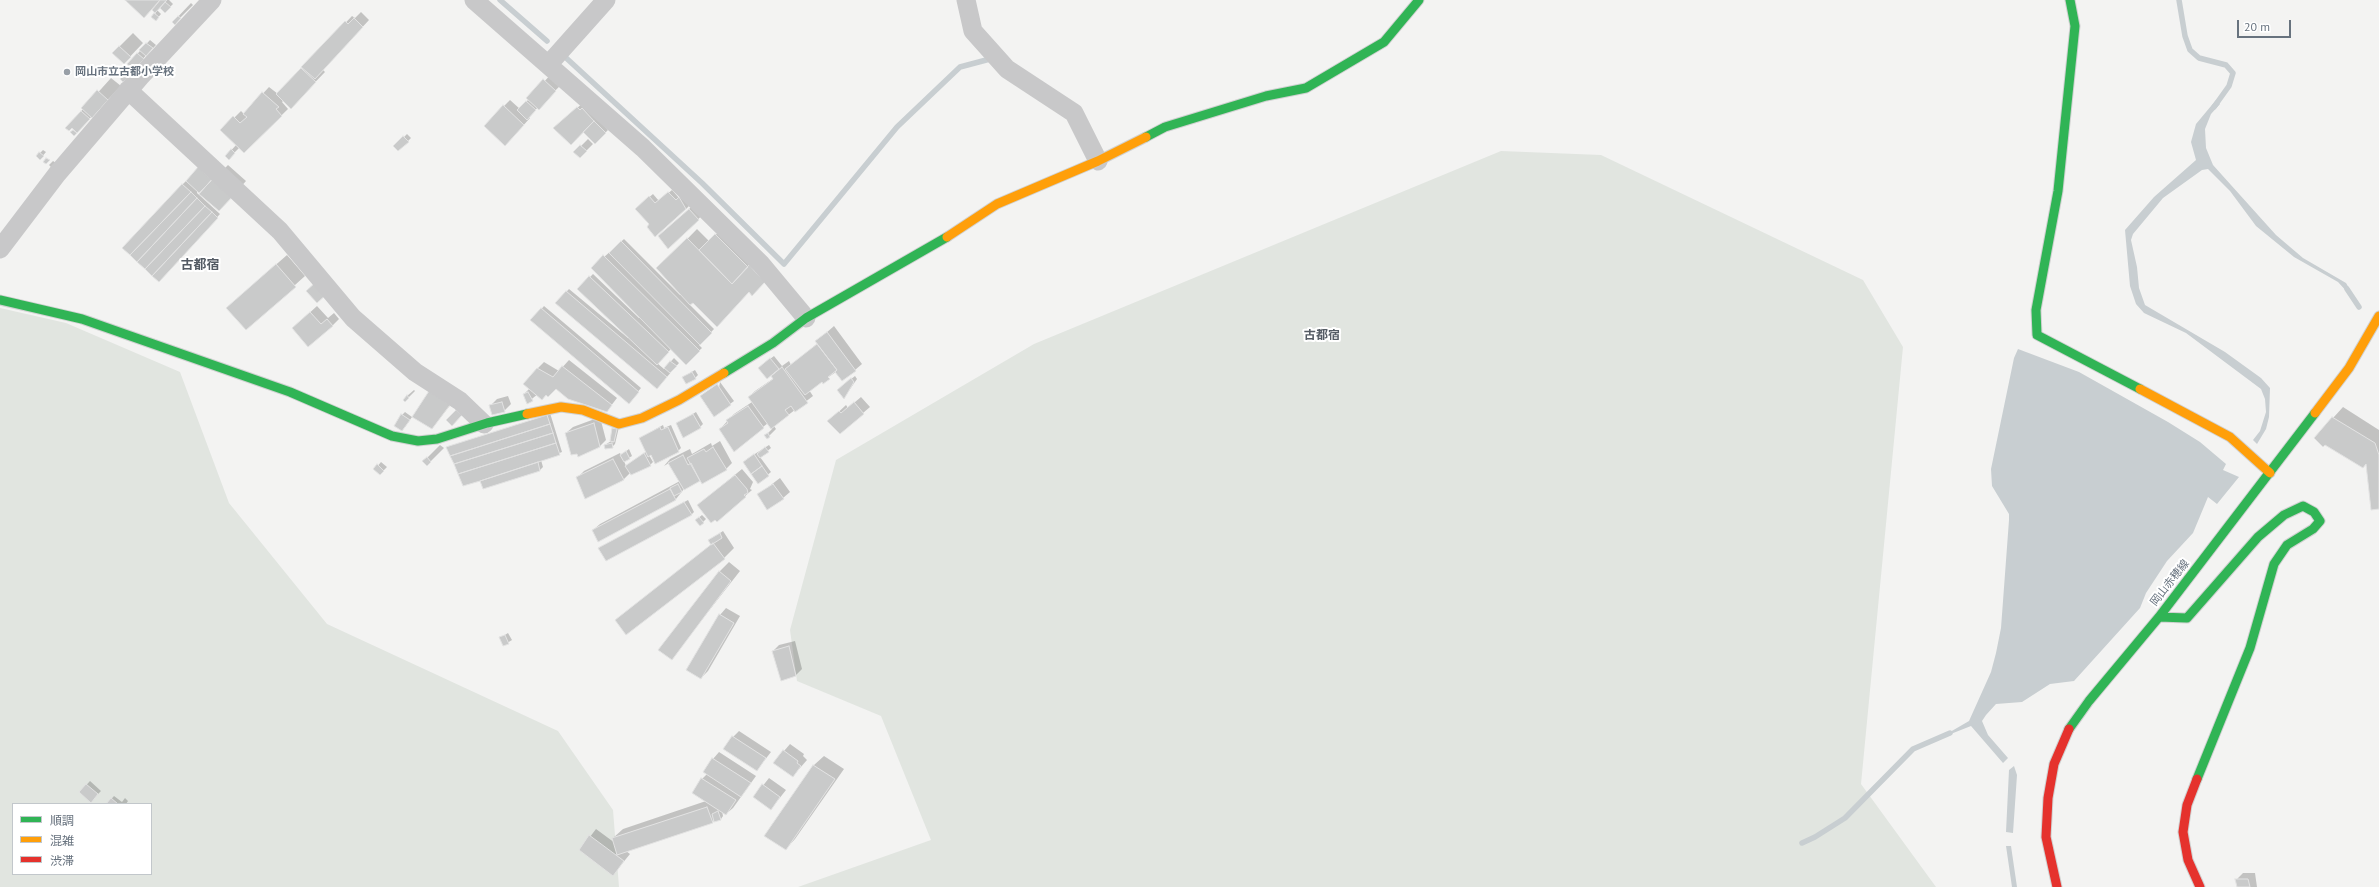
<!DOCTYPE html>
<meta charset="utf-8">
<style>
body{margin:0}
#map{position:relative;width:2379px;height:887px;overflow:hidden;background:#f3f3f2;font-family:"PT Sans","Noto Sans JP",sans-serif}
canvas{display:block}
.legend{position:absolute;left:12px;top:803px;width:140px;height:72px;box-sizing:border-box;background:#fff;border:1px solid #c2c7cb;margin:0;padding:5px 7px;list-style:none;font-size:12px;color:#67727e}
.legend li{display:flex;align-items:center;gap:8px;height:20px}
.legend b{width:20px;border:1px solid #c2c7cb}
.scale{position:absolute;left:2237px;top:20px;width:54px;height:18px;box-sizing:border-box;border:2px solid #67727e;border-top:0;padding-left:5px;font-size:12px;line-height:14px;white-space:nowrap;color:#67727e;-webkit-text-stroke:3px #fff;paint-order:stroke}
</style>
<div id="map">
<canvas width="2379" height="887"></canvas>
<ul class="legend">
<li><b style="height:5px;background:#30b455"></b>順調</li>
<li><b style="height:5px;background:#ff9f0a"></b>混雑</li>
<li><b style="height:5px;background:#e5322d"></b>渋滞</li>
</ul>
<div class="scale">20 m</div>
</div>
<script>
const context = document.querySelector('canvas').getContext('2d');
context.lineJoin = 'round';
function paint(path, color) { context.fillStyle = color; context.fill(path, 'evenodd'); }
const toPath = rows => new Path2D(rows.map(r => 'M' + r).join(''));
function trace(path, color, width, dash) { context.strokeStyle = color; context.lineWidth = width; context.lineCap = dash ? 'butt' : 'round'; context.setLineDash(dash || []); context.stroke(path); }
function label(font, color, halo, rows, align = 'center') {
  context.font = font + ' "PT Sans","Noto Sans JP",sans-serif'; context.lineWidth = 4; context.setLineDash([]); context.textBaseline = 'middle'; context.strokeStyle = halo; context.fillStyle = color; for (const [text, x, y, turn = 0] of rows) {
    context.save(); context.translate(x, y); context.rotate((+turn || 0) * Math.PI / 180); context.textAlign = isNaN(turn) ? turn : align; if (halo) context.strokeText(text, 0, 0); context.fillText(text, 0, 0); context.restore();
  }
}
const green = toPath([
 [1501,151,1601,155,1863,280,1903,347,1861,784,1936,887,798,887,931,840,881,716,797,681,790,630,836,460,1034,344],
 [0,308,66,323,180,372,229,503,327,624,558,731,613,810,619,887,0,887],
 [13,804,151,804,151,874,13,874]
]);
const water = toPath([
 [2216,100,2220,104,2211,114,2205,129,2206,148,2213,165,2276,235,2303,258,2346,283,2352,293,2349,294,2338,282,2294,257,2256,226,2230,191,2208,169,2202,170,2163,198,2133,234,2131,240,2137,267,2139,288,2145,305,2225,352,2261,378,2270,388,2269,417,2266,429,2257,444,2253,440,2260,431,2266,412,2265,399,2261,389,2186,333,2144,313,2136,304,2130,286,2125,230,2154,197,2196,160,2191,142,2196,124],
 [2018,349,2079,372,2168,422,2200,442,2226,464,2223,470,2239,477,2217,504,2208,497,2193,533,2167,561,2146,593,2140,608,2074,681,2050,684,2022,702,1996,704,1986,715,1982,721,1988,735,2008,758,2003,763,1971,726,1938,739,1969,721,1991,672,1996,653,2001,628,2009,520,2009,514,1992,486,1991,469,2014,358],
 [2014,766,2017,775,2013,833,2006,832,2009,770],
 [2006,846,2011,846,2017,887,2012,887]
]);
const shadow = toPath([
 [126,0,169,0,173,4,165,12,160,7,157,10,161,14,156,20,152,17,156,13,152,9],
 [191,3,193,5,175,23,173,22],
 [361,12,369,20,323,70,325,72,301,97,284,100,282,102,288,109,244,152,240,147,229,158,226,156,237,144,222,130,241,111,244,114,269,87,278,94,352,16,355,18],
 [133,33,143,43,124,63,113,53],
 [150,40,156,45,134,68,129,63],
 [130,70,132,72,123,81,122,79],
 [551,74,562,84,528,117,530,118,512,138,504,106,510,100,520,109],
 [111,78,121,86,74,135,71,132,77,126,69,130,66,128],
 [584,102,608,130,595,143,583,131,561,122],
 [407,134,411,138,399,150,395,146],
 [588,139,593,144,580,157,575,152],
 [43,150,46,152,40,159,37,156],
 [53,161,56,163,52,168,49,165],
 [202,165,197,193,220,214,159,280,182,185],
 [228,165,246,181,232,197,215,178],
 [672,190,679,198,682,195,689,206,686,209,639,206,653,194,659,201],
 [699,200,708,210,668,247,669,227],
 [697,229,709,241,722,229,755,261,749,291,693,301,689,304,714,329,699,345,702,348,686,363,672,348,657,363,664,369,674,358,679,363,660,385,556,303,569,289,628,338,629,337,578,289,593,274,639,318,640,316,592,268,624,239,680,295,682,294,658,269],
 [287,255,305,276,246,329,238,298],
 [317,306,328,318,334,313,339,319,332,326,293,328],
 [544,306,641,388,631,400,532,320],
 [834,326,862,364,855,370,842,380,836,372,809,390,813,396,774,426,776,429,767,438,766,435,772,429,768,423,763,427,720,429,734,414,752,402,749,397,755,391,774,378,775,371,762,365,774,356,782,366,789,361,791,365,818,343,817,341],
 [569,360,617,398,607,411,556,388,546,394,538,394,528,402,524,394,530,388,525,384,538,368,544,362,559,371],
 [695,370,698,375,695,378,683,377],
 [855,376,857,379,844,398,841,387],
 [720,382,734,401,714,416],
 [414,390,415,391,405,401,407,396],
 [508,396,511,404,504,411,490,406,497,399],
 [861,397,870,407,863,413,829,421,846,405,848,408],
 [456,398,432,428,413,416],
 [2343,407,2379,430,2379,508,2367,462,2315,438],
 [405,412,412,417,405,427,402,415],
 [696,412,703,424,700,427,678,423],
 [550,413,562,452,541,460,543,467,540,470,484,488],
 [600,417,606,440,599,447,579,456,566,433,573,427],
 [663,425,664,428,671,425,681,448,678,451,649,455,653,462,650,465,638,472,630,473,624,479,586,498,577,478,584,471,620,453,621,455,629,449,632,456,624,461,626,466,647,451,640,438],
 [619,427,615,444,612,447,605,445,611,441,613,429],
 [720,441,732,463,726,469,701,479,684,489,676,499,593,530,600,524,680,481,669,463,664,466,670,459,690,449,692,454,711,443,712,446],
 [440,445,444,448,427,465,424,461],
 [769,445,771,448,760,457,771,472,759,482,747,459],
 [381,462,387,467,380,474,375,469],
 [742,469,753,482,750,489,752,490,717,521,698,505],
 [780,478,790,492,783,498,759,494],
 [688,500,694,512,691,515,599,548],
 [702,515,706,519,703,522,696,520],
 [723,531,734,548,724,558,616,620,712,544,710,540],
 [729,562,740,571,672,658,719,572],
 [726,608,740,616,708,671,701,678,720,615],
 [508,633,512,640,504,645,500,638],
 [795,641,802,669,796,675,781,680,773,651,779,645],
 [739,731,771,752,757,770,733,737],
 [790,744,804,754,803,756,807,760,793,776,784,751],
 [719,752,756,776,733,808,726,814,722,811,723,816,721,819,626,851,630,854,613,875,580,850,596,829,615,843,613,838,623,829,706,801,702,779,707,774,713,759],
 [824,756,844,769,795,839,786,849,766,836,814,765],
 [769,778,786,790,771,809,754,797],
 [90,781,101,791,94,798,80,792],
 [114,796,122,802,125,798,128,801,126,804,107,804],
 [2243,873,2255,873,2257,887,2238,887,2236,880]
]);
const stream = toPath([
 [500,0,547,41],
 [2179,0,2185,36,2190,50,2199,58,2226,65,2233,73,2229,86,2214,107],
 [564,56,702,183,784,264,897,127,960,67,990,59],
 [2347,289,2359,307],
 [1802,843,1815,837,1845,818,1913,749,1950,733]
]);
const building = toPath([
 [125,0,160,0,144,18,125,0],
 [160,0,167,0,155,13,152,10,160,0],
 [165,2,171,7,165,13,160,8,165,2],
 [154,13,159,17,156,21,151,17,154,13],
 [178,16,181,18,175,25,172,22,178,16],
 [354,18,363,27,315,79,301,67,345,21,348,24,354,18],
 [146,43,153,48,146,56,139,50,146,43],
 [119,46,131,57,124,64,112,53,119,46],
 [137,53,144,59,134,70,127,64,137,53],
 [301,68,316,82,291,109,276,94,301,68],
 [126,72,130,76,123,82,120,79,126,72],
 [543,79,556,91,539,110,526,98,543,79],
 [97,90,108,100,92,118,81,108,97,90],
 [262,92,279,107,276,109,282,116,244,153,220,130,233,116,240,123,247,117,243,114,262,92],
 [526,101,536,110,527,120,517,110,526,101],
 [503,105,524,125,505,146,484,126,503,105],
 [577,107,580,110,582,108,594,121,571,145,553,128,577,107],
 [81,111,90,119,77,133,72,128,69,131,65,128,81,111],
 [594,121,606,133,595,144,583,132,594,121],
 [73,130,77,133,74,136,70,132,73,130],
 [403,136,409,142,398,151,393,146,403,136],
 [580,145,587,151,580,158,573,152,580,145],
 [231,149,235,153,229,160,225,156,231,149],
 [39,152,44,156,40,160,36,156,39,152],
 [46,158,50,160,46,164,43,162,46,158],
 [198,167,212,180,199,193,186,181,198,167],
 [214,177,234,195,219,211,199,194,214,177],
 [182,184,191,192,130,255,122,248,182,184],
 [191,192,197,198,137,262,130,255,191,192],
 [668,192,676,200,679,197,686,209,655,237,647,227,649,224,635,209,649,196,655,203,668,192],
 [197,198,205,206,145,269,137,262,197,198],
 [205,206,212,212,152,276,145,269,205,206],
 [689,209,699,220,668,249,658,236,689,209],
 [212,212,218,218,159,282,152,276,212,212],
 [715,234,748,267,732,284,699,250,715,234],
 [687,238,732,284,749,265,765,282,752,296,749,292,717,327,693,303,690,305,656,268,687,238],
 [621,241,712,333,700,345,609,253,621,241],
 [603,255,700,351,686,365,591,268,603,255],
 [276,264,296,287,246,330,226,308,276,264],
 [589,276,669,352,657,365,577,289,589,276],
 [317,281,328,293,317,303,306,291,317,281],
 [566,291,667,377,657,389,555,303,566,291],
 [541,308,639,392,629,404,530,320,541,308],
 [310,312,321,324,327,319,333,326,308,347,292,328,310,312],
 [827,332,856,371,842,381,835,372,837,370,815,341,827,332],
 [817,344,837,370,828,377,830,379,823,384,822,382,805,395,785,369,817,344],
 [770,358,779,369,767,379,758,368,770,358],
 [670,361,677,366,670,373,664,368,670,361],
 [562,366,612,405,607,412,568,399,556,389,548,397,546,395,542,400,523,384,537,368,553,377,562,366],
 [782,367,808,403,795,412,791,406,785,410,789,415,771,429,748,397,773,379,771,376,782,367],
 [692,372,696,379,686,384,682,377,692,372],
 [851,378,854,382,844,399,837,390,851,378],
 [717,384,731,405,714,417,700,396,717,384],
 [429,391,450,405,432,429,412,417,429,391],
 [528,392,533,401,527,404,523,394,528,392],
 [407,395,409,398,405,402,403,400,407,395],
 [502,402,505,412,492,415,489,405,502,402],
 [854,402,864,414,840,434,827,421,839,411,841,413,854,402],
 [748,406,764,428,734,452,719,429,728,423,726,420,748,406],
 [456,410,462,415,452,426,446,420,456,410],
 [401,414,410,420,402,431,394,426,401,414],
 [693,414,701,428,683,438,676,423,693,414],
 [547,415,550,424,450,456,446,447,547,415],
 [2332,417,2375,443,2379,455,2379,509,2371,510,2366,464,2363,468,2325,445,2323,447,2314,438,2332,417],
 [594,423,600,447,578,457,577,454,571,455,565,433,594,423],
 [550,424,553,433,454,464,450,456,550,424],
 [660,427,661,430,668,427,679,452,655,464,651,455,648,457,639,438,660,427],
 [612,428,617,429,614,442,610,441,612,428],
 [553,433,556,443,458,474,454,464,553,433],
 [768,433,770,437,767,439,764,435,768,433],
 [556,443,560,455,480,481,463,486,458,474,556,443],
 [612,443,613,448,605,449,604,445,612,443],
 [713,447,727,470,702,484,687,458,704,449,706,452,713,447],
 [765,447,769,452,760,458,757,454,765,447],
 [626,451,630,459,624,462,620,455,626,451],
 [644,453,651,466,631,475,625,466,644,453],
 [754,454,762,466,751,474,743,462,754,454],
 [683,455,688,465,691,463,700,481,684,490,668,463,683,455],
 [427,457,431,462,427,466,422,461,427,457],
 [613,459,624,480,585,499,576,477,613,459],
 [538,462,540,471,483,489,480,481,538,462],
 [377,464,384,471,380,475,373,469,377,464],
 [762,466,769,476,758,484,751,474,762,466],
 [735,475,747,489,748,493,744,495,746,497,717,522,715,520,711,523,697,505,735,475],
 [678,484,682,492,674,496,670,488,678,484],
 [773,484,784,499,767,510,757,494,773,484],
 [670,489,676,500,598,542,592,530,670,489],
 [684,502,692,515,606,561,598,548,684,502],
 [699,517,704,523,700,526,695,520,699,517],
 [720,533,722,538,711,545,708,540,720,533],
 [713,543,725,559,626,635,615,620,713,543],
 [719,571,731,581,672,660,658,650,719,571],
 [719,614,734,623,701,679,686,670,719,614],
 [505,635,509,644,503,646,499,637,505,635],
 [789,646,796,676,781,681,772,651,789,646],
 [732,736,766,758,757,771,723,749,732,736],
 [783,750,798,761,797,763,801,766,793,777,773,763,783,750],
 [712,758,751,783,741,797,703,772,712,758],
 [813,765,835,779,786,850,764,836,813,765],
 [701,778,736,800,726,815,692,793,701,778],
 [86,784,98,794,91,803,79,792,86,784],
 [762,784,780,797,771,810,753,797,762,784],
 [111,798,118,804,106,804,111,798],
 [707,807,713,823,617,855,612,838,707,807],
 [718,811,721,820,714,822,712,814,718,811],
 [589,835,624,861,613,876,579,850,589,835],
 [2235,879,2248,879,2250,887,2237,887,2235,879]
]);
const street = toPath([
 [474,0,643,148,761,264,806,318],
 [966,0,973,31,1007,69,1074,113,1098,161],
 [548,65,606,0],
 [128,90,280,231,353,318,415,372,460,401,484,424],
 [0,249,57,174,140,77,212,0]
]);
const fast = toPath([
 [2070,0,2075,26,2058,191,2036,310,2037,335,2140,389],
 [1146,137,1165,127,1266,96,1306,88,1384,42,1419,0],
 [0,300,82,319,290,392,392,436,418,441,437,439,487,423,527,414],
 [724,373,773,343,806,318,947,237],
 [2159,617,2187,618,2258,537,2284,515,2303,506,2314,512,2320,521,2313,529,2287,545,2274,564,2250,648,2197,779],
 [2069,729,2089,701,2159,617,2315,413]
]);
const slow = toPath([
 [947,237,997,204,1098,161,1146,137],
 [2140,389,2230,437,2270,473],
 [2315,413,2349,368,2379,316],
 [527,414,561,407,583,410,619,424,642,418,679,400,724,373]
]);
const jam = toPath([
 [2197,779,2187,805,2183,832,2188,860,2200,887],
 [2057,887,2046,837,2048,798,2054,764,2069,729]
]);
const markers = [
 [67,72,4,"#989fa7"]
];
const poiNames = [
 ["岡山市立古都小学校",75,72]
];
const streetNames = [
 ["岡山赤穂線",2170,583,-52]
];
const neighbourhoodNames = [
 ["古都宿",1322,336]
];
const quarterNames = [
 ["古都宿",200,265]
];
paint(green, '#e1e5e0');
paint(water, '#c8ced1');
paint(shadow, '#0003');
trace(stream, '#c8ced1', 5.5);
paint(building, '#c9caca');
trace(building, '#e2e2e2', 1);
trace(fast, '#d0d1d1', 11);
trace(slow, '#d0d1d1', 11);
trace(jam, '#d0d1d1', 11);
trace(street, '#c8c8c9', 19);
trace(fast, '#30b455', 9);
trace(slow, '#ff9f0a', 9);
trace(jam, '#e5322d', 9);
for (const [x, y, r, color] of markers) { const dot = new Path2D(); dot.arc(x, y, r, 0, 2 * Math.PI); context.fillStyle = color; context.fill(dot); trace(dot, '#fff', 1.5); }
label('bold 11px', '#67727e', '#fff', poiNames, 'left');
label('11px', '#67727e', '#fff', streetNames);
label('bold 12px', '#545b64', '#fff', neighbourhoodNames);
label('bold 13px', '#545b64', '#fff', quarterNames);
</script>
